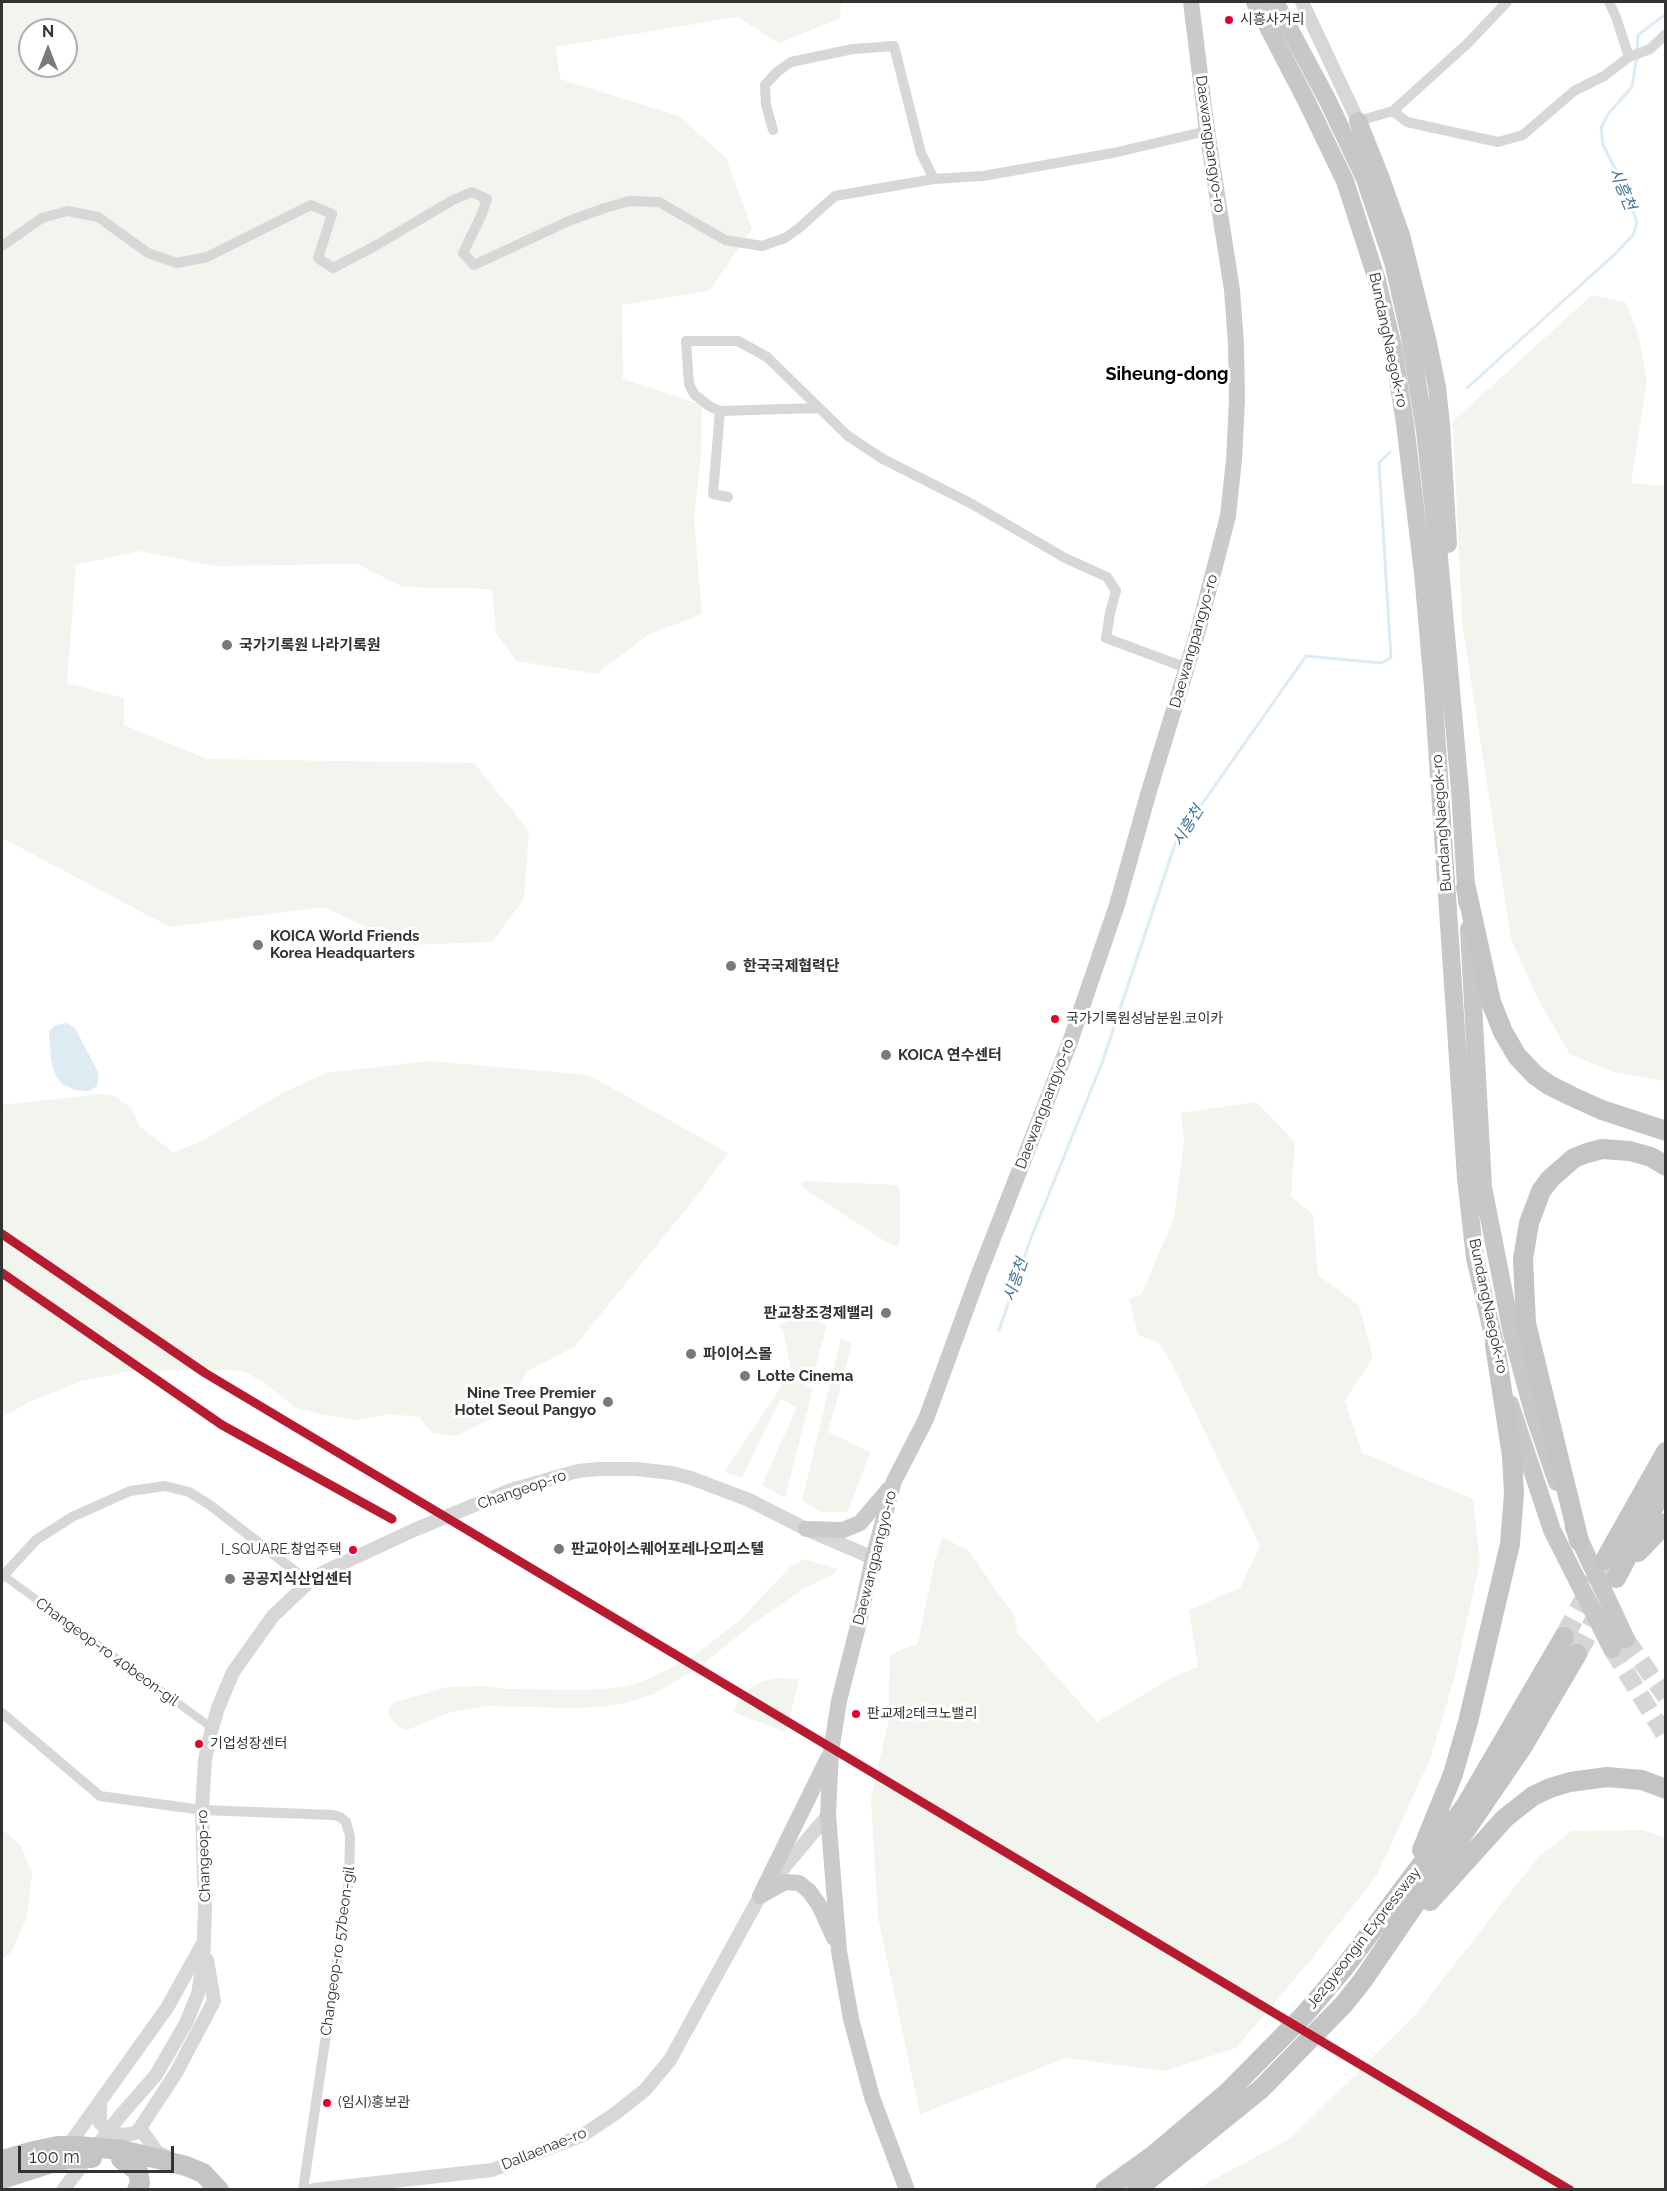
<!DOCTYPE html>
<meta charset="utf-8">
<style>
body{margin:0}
#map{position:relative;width:1667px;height:2191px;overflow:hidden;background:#fff;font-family:Raleway,sans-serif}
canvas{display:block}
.frame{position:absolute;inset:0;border:3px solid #333;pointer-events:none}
.north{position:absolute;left:18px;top:18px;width:60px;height:60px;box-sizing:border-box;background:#fff;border:2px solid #adadad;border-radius:50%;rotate:0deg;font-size:16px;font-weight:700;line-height:24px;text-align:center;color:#333}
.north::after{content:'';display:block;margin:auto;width:21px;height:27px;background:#7a7a7a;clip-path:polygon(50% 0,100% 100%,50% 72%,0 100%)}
.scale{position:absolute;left:18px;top:2146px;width:156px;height:27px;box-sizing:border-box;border:3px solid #333;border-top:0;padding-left:8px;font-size:18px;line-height:21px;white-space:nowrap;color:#333;-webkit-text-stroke:4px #fff;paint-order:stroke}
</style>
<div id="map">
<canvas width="1667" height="2191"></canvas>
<div class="frame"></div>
<div class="north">N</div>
<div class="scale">100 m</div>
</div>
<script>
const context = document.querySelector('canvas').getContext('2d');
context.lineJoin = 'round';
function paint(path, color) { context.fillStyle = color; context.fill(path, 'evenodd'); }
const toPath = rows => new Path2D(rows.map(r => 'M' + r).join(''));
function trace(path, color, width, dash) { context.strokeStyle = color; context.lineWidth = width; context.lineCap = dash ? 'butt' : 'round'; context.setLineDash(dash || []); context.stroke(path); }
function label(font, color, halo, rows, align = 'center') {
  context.font = font + ' Raleway,"Noto Sans KR",sans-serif'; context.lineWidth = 6; context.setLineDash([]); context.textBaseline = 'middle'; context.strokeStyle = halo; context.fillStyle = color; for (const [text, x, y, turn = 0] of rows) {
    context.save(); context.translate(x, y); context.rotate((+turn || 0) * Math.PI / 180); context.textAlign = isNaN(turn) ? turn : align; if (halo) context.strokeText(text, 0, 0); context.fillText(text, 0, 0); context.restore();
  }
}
const green = toPath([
 [2,2,841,2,840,18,779,43,737,17,556,47,560,79,679,116,726,158,752,229,709,291,622,305,623,379,702,405,701,455,694,518,702,614,648,635,597,674,516,661,496,633,492,589,403,587,357,564,216,566,139,551,76,565,67,683,124,698,124,725,207,759,474,763,529,831,524,899,492,942,403,945,324,907,170,927,2,838],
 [30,30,66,30,66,66,30,66],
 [1592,295,1625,302,1638,333,1647,381,1631,483,1665,486,1665,1081,1613,1072,1570,1054,1539,1001,1511,939,1462,623,1453,421],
 [429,1061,589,1075,728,1153,700,1192,574,1347,527,1371,507,1408,491,1419,456,1436,433,1433,419,1417,389,1414,359,1420,323,1415,294,1407,265,1383,245,1372,231,1370,181,1370,132,1371,82,1381,31,1401,2,1417,2,1105,100,1094,115,1096,131,1108,140,1127,173,1152,196,1144,285,1092,326,1073],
 [1256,1102,1295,1142,1291,1197,1313,1214,1318,1275,1359,1305,1373,1358,1345,1400,1362,1453,1473,1499,1480,1562,1454,1679,1431,1757,1377,1875,1309,1962,1236,2048,1165,2071,1066,2058,920,2114,878,1918,871,1798,888,1724,890,1655,918,1643,935,1560,942,1538,967,1549,1015,1617,1017,1632,1097,1722,1175,1676,1198,1667,1189,1610,1240,1588,1260,1546,1173,1366,1160,1344,1138,1335,1129,1299,1142,1294,1174,1218,1184,1141,1181,1113],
 [804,1181,898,1185,900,1190,900,1241,898,1246,891,1245,806,1190,802,1185],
 [806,1312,826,1325,826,1329,815,1369,809,1380,791,1369,783,1330,778,1326],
 [841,1338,852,1344,828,1432,870,1452,848,1512,821,1512,802,1501],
 [789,1375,813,1389,785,1498,762,1485,797,1407,780,1399,742,1478,724,1472],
 [804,1559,838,1569,833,1575,806,1587,753,1624,694,1671,654,1694,626,1703,601,1707,572,1708,486,1706,451,1712,407,1730,400,1728,395,1724,389,1715,389,1709,395,1702,448,1687,484,1686,505,1689,588,1690,623,1687,644,1681,691,1658,740,1620,790,1567],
 [778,1678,799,1679,786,1732,733,1712,738,1702,747,1690,763,1681],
 [2,1829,21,1846,32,1873,27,1917,12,1951,2,1960],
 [1643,1830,1665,1838,1665,2189,1196,2189,1291,2138,1415,2015,1538,1857,1572,1831]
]);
const water = toPath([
 [66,1023,75,1028,99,1074,97,1086,89,1091,75,1090,62,1084,56,1076,51,1061,49,1031,56,1025]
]);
const stream = toPath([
 [1637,50,1638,35,1666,14],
 [1467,388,1614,255,1633,235,1637,223,1627,192,1603,145,1601,128,1608,114,1632,87,1637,56],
 [999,1330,1031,1238,1102,1063,1176,841,1306,656,1381,663,1391,658,1379,463,1390,452]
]);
const trunkTunnel = toPath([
 [1626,1639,1666,1697],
 [1612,1649,1666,1737]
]);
const motorwayTunnel = toPath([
 [1564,1637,1604,1563],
 [1577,1654,1602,1606]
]);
const pedestrian = toPath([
 [3,1575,212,1728]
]);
const minor = toPath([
 [1609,2,1616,17,1629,57],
 [1393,111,1407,122,1498,142,1523,135,1574,91,1604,76,1629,57,1650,49,1666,34],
 [1358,121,1393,111,1468,43,1507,2],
 [773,130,766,105,765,85,777,72,791,62,853,49,894,46,921,153,934,179],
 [2,246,42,218,68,211,98,217,148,253,177,263,207,257,311,205,332,214,318,258,333,268,375,246,453,200,472,192,487,199,481,216,463,253,474,265,571,220,602,209,629,201,659,202,725,240,762,246,785,238,799,228,835,196,934,179,983,176,1113,153,1207,131],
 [720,411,818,408],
 [728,497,713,494,720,411,709,406,694,394,689,384,686,341,738,341,767,357,848,436,883,459,972,504,1065,558,1107,577,1116,591,1110,613,1106,638,1187,668],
 [2,1577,36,1540,72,1517,130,1491,165,1486,189,1492,210,1505,309,1582],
 [2,1713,100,1796,202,1810,333,1815,340,1817,346,1822,350,1836,349,1880,303,2190]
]);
const tertiary = toPath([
 [1302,2,1358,121],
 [100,2101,100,2123,110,2132,124,2135,135,2133,140,2128],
 [68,2146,167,2008,202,1945],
 [167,2157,157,2152,140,2128,176,2073,214,2001,207,1960],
 [63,2190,120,2116,156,2075,186,2023,198,1994,203,1963,205,1911,202,1810,205,1759,212,1728,218,1708,233,1672,273,1616,309,1582,326,1571,414,1530,511,1490,578,1471,599,1469,636,1469,672,1473,691,1478,749,1500,806,1529,873,1558],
 [314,2190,492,2170,583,2135,616,2113,645,2090,670,2060,760,1896,828,1815]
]);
const primary = toPath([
 [806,1529,843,1530,860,1523,889,1489],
 [760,1896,828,1758],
 [760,1896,785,1882,799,1883,809,1891,819,1905,834,1938],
 [907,2190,872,2097,851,2019,839,1951,828,1815,831,1752,839,1701,860,1618,873,1558,894,1481,926,1419,979,1274,1071,1039,1117,905,1149,791,1198,631,1228,516,1234,460,1237,400,1236,344,1232,290,1207,131,1191,2]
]);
const trunk = toPath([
 [1255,2,1306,100,1345,181,1377,280,1393,347,1405,424,1423,573,1433,687,1466,1178,1475,1258,1498,1357],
 [1275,2,1327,99,1365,179,1393,262,1409,332,1425,431,1439,557,1460,790,1467,902],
 [1358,121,1380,176,1401,235,1428,343,1437,387,1441,424,1448,544],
 [1469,929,1483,1187,1512,1334,1533,1412,1557,1482],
 [1510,1404,1552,1530,1612,1649],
 [1574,1528,1626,1639]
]);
const motorway = toPath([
 [1466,888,1491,1002,1503,1032,1517,1056,1535,1075,1549,1085,1571,1096,1602,1110,1666,1131],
 [1579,1541,1526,1323,1523,1259,1529,1223,1541,1191,1550,1179,1574,1158,1587,1153,1602,1149,1630,1151,1651,1157,1666,1166],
 [1638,1552,1666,1523],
 [1605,1560,1666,1452],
 [1616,1578,1666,1484],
 [1422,1850,1453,1774,1468,1722,1510,1544,1514,1494,1512,1456,1495,1345],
 [1430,1901,1505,1818,1533,1796,1550,1788,1570,1782,1607,1777,1642,1780,1666,1789],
 [121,2159,138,2171,140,2183,137,2190],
 [2,2160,34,2151,58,2146,78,2146,122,2150,186,2166,203,2173,219,2190],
 [2,2179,58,2161,74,2158,92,2158],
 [1105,2190,1155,2154,1227,2093,1305,2014,1344,1968,1466,1805,1564,1637],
 [1136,2190,1261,2089,1344,2004,1363,1980,1523,1746,1577,1654]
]);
const metro1 = toPath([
 [2,1234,205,1373,1570,2190],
 [2,1273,222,1425,392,1519]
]);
const markers = [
 [1229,20,5,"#e4002b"],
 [227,645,6,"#7a7a7a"],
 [258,945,6,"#7a7a7a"],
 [731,966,6,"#7a7a7a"],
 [1055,1019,5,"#e4002b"],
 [886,1055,6,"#7a7a7a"],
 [886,1313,6,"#7a7a7a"],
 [691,1354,6,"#7a7a7a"],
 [745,1376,6,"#7a7a7a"],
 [608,1402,6,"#7a7a7a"],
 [559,1549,6,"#7a7a7a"],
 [353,1550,5,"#e4002b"],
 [230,1579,6,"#7a7a7a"],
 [856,1714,5,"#e4002b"],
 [199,1744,5,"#e4002b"],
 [327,2103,5,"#e4002b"]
];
const busNames = [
 ["시흥사거리",1240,20],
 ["국가기록원성남분원.코이카",1066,1019],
 ["I_SQUARE.창업주택",342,1550,"right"],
 ["판교제2테크노밸리",867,1714],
 ["기업성장센터",210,1744],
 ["(임시)홍보관",338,2103]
];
const streetNames = [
 ["Daewangpangyo-ro",1210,144,82],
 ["BundangNaegok-ro",1388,340,78],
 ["Daewangpangyo-ro",1194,641,-74],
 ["BundangNaegok-ro",1442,823,-94],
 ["Daewangpangyo-ro",1045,1104,-69],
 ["BundangNaegok-ro",1488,1306,78],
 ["Changeop-ro",522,1490,-19],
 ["Daewangpangyo-ro",875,1558,-76],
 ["Changeop-ro 40beon-gil",107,1652,36],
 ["Changeop-ro",204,1856,-92],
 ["Je2gyeongin Expressway",1364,1938,-52],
 ["Changeop-ro 57beon-gil",338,1951,-82],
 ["Dallaenae-ro",544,2149,-22]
];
const poiNames = [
 ["국가기록원 나라기록원",239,645],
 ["KOICA World Friends",270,936],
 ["Korea Headquarters",270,953],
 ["한국국제협력단",743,966],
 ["KOICA 연수센터",898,1055],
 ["판교창조경제밸리",874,1313,"right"],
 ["파이어스몰",703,1354],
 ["Lotte Cinema",757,1376],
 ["Nine Tree Premier",596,1393,"right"],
 ["Hotel Seoul Pangyo",596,1410,"right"],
 ["판교아이스퀘어포레나오피스텔",571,1549],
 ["공공지식산업센터",242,1579]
];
const waterNames = [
 ["시흥천",1622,189,67],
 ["시흥천",1188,826,-58],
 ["시흥천",1016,1280,-71]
];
const quarterNames = [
 ["Siheung-dong",1167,375]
];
paint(green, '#f1f5ed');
paint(water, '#ddebf3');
trace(stream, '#ddebf3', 3);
trace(trunkTunnel, '#d6d6d6', 18, [18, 9]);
trace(motorwayTunnel, '#d6d6d6', 20, [20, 10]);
trace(pedestrian, '#d7d7d7', 8);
trace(minor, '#d7d7d7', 10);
trace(tertiary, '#d7d7d7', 14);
trace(primary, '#cacaca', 16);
trace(trunk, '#c7c7c7', 18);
trace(motorway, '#c4c4c4', 20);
trace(metro1, '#b81b30', 9);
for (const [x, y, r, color] of markers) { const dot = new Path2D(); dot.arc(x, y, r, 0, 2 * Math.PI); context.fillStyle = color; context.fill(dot); trace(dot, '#fff', 2); }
label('14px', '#333', '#fff', busNames, 'left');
label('15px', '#333', '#fff', streetNames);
label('bold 15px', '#333', '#fff', poiNames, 'left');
label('italic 16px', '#3f7597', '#fff', waterNames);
label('bold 18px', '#000', '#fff', quarterNames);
</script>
